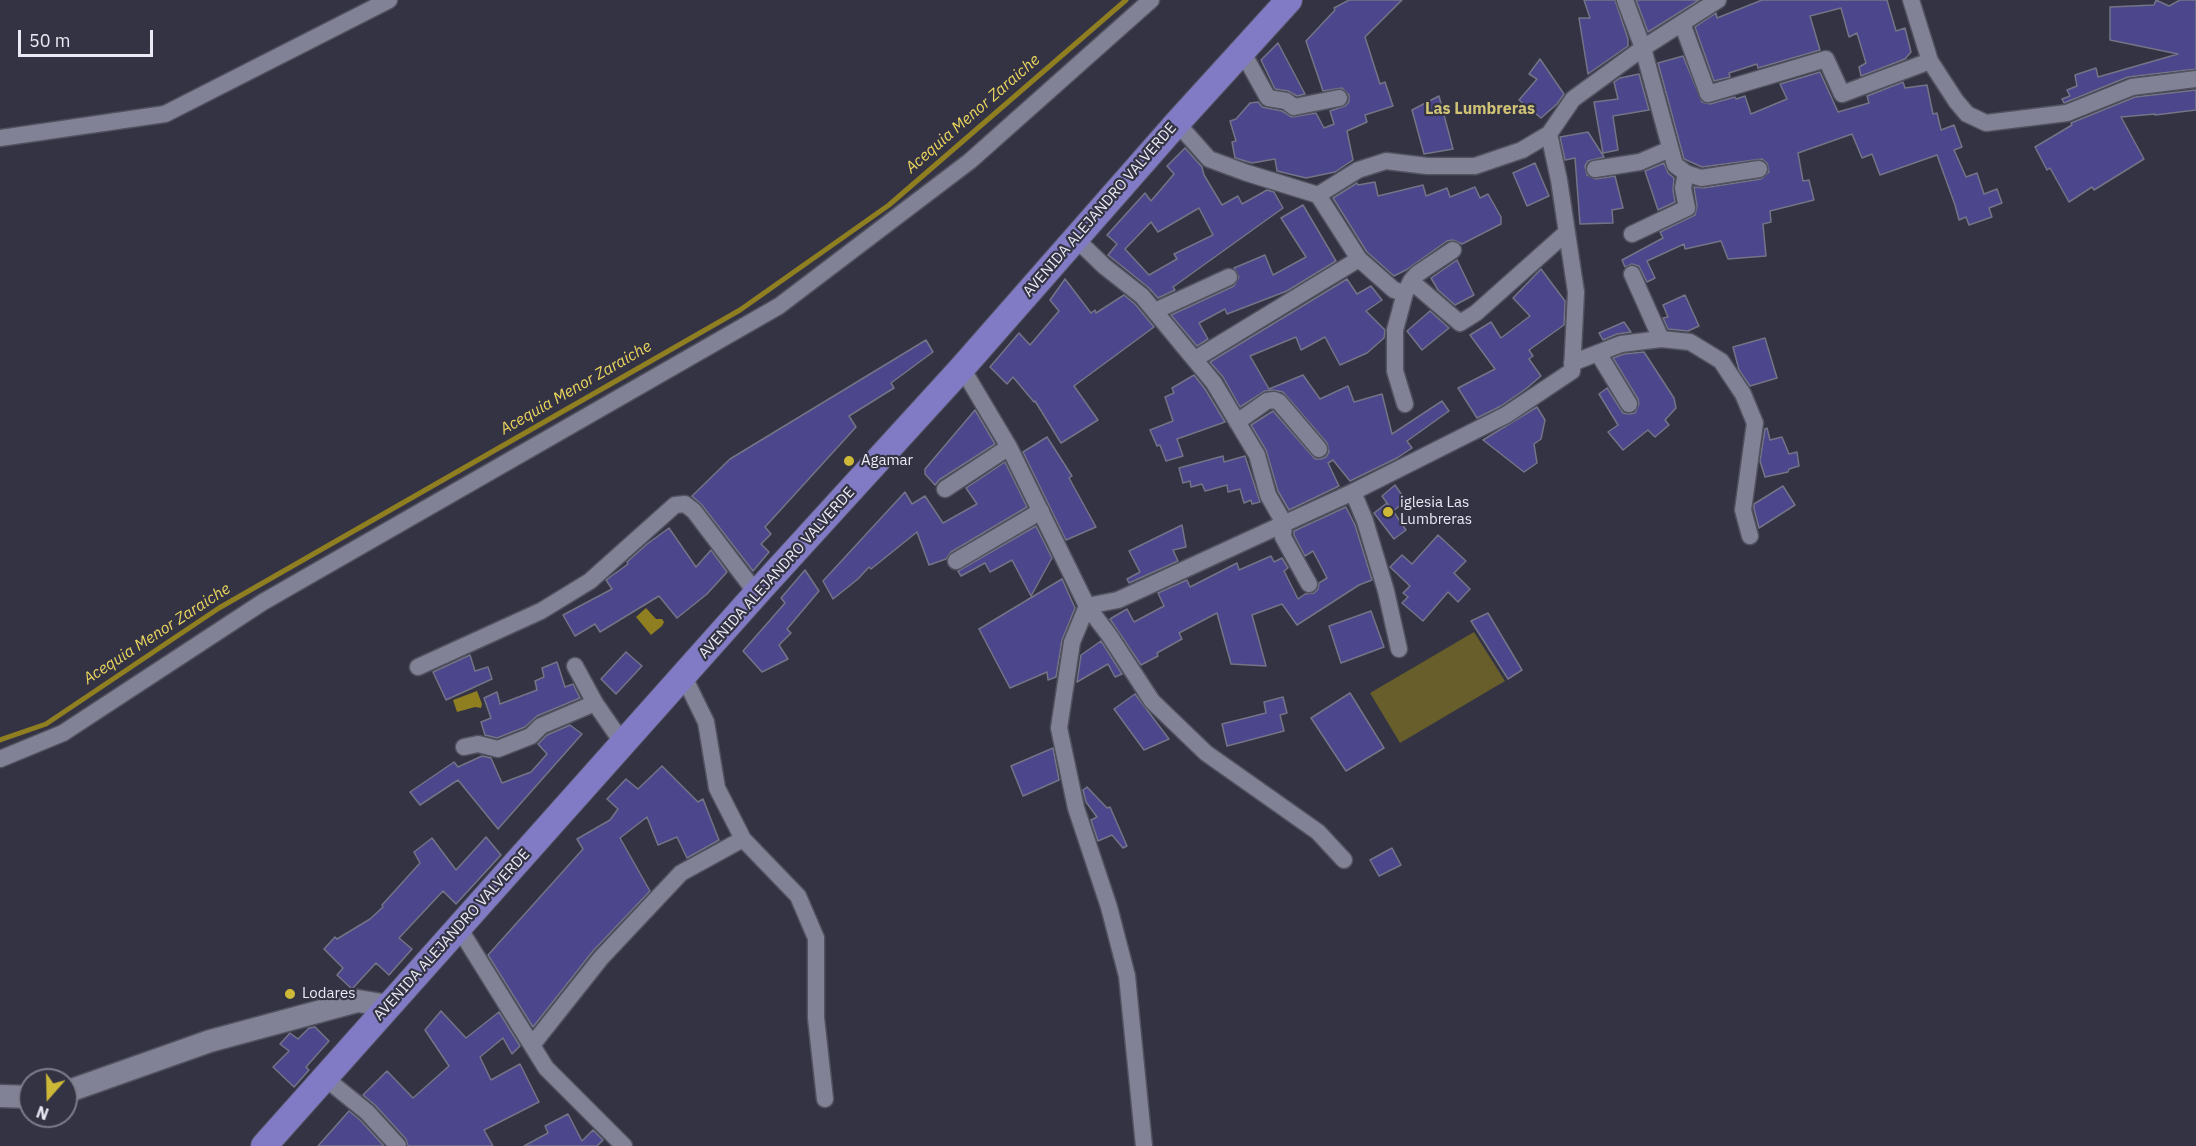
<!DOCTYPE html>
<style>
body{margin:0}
#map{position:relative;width:2196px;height:1146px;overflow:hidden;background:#334;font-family:"IBM Plex Sans",sans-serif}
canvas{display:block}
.north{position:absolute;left:18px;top:1068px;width:60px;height:60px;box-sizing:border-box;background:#334;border:2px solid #7c7c8b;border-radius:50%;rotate:200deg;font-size:16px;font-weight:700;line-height:24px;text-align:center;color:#eaeaf5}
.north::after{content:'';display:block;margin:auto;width:21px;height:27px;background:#ceb837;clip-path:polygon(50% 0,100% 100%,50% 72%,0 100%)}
.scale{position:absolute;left:18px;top:30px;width:135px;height:27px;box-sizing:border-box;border:3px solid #eaeaf5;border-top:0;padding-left:8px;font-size:18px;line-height:21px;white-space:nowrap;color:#eaeaf5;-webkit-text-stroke:4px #334;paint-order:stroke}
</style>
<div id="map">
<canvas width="2196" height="1146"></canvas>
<div class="north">N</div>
<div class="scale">50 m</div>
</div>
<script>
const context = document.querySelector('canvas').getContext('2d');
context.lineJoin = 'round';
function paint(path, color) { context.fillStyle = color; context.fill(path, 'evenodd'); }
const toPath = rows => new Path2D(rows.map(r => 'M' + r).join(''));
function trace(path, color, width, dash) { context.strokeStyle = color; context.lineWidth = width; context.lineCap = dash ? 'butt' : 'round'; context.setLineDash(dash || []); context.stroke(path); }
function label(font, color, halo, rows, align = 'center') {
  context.font = font + ' "IBM Plex Sans",sans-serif'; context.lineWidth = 4.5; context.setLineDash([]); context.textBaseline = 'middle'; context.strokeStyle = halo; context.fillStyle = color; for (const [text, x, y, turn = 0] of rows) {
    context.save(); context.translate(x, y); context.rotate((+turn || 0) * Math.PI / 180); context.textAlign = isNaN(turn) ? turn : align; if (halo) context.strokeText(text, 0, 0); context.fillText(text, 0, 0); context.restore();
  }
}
const green = toPath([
 [1474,632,1505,681,1400,743,1370,693]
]);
const water = toPath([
 [646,608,656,619,662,619,664,622,662,626,651,635,636,617],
 [477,691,482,704,481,708,475,707,457,712,453,700]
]);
const stream = toPath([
 [0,740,46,724,219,608,740,310,889,205,1126,0]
]);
const building = toPath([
 [1349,0,1402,0,1365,37,1380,84,1385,82,1393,106,1365,115,1367,122,1347,131,1353,160,1335,172,1306,178,1277,171,1275,159,1252,163,1235,158,1232,142,1236,141,1230,121,1236,119,1250,103,1258,102,1262,107,1282,111,1292,117,1316,113,1324,128,1334,124,1330,111,1345,106,1349,102,1349,95,1342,88,1323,91,1306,41,1335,10,1334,8,1349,0],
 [1584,0,1615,0,1628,39,1628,46,1588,74,1579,18,1590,18,1584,0],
 [1636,0,1699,0,1648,32,1636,0],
 [1762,0,1887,0,1896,31,1905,28,1911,52,1905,59,1861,76,1859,67,1866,63,1857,33,1849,37,1841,8,1810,16,1820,50,1758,68,1757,64,1729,73,1730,77,1714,81,1695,27,1716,13,1717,18,1762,0],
 [2156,0,2169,6,2180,0,2196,0,2196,69,2128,77,2064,103,2062,99,2070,96,2067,90,2077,86,2075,75,2096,68,2098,77,2178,54,2110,40,2110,7,2154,5,2156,0],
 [1278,43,1305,94,1297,96,1288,91,1275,89,1261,60,1278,43],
 [1683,56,1702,102,1710,104,1735,97,1736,99,1745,96,1751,114,1787,99,1780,84,1820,72,1838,112,1869,103,1867,96,1903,82,1905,88,1927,85,1933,114,1937,113,1941,130,1954,125,1962,147,1954,150,1966,177,1977,173,1984,194,1997,189,2002,203,1989,208,1992,217,1969,225,1966,217,1959,220,1955,205,1937,155,1880,175,1872,154,1862,158,1852,134,1798,153,1803,181,1809,180,1814,200,1770,211,1771,222,1763,224,1766,256,1728,259,1721,241,1685,249,1684,244,1647,261,1655,278,1647,282,1639,266,1632,264,1625,267,1622,260,1663,238,1660,232,1695,215,1697,206,1694,187,1703,188,1761,179,1769,172,1767,163,1762,159,1702,167,1684,159,1658,63,1683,56],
 [1540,59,1564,94,1557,104,1541,118,1519,100,1537,79,1529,74,1540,59],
 [1639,74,1649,110,1613,116,1618,150,1603,153,1594,102,1618,99,1614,82,1620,78,1639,74],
 [2196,90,2196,110,2155,115,2155,114,2121,117,2144,159,2094,190,2092,187,2069,202,2050,168,2047,170,2035,147,2072,125,2071,123,2135,97,2196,90],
 [1439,96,1453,149,1424,154,1412,110,1439,96],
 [1588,132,1604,157,1588,161,1585,166,1587,175,1596,179,1615,176,1623,208,1612,210,1613,223,1580,224,1575,158,1565,160,1560,137,1588,132],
 [1185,148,1202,167,1204,175,1222,205,1238,196,1242,204,1267,190,1274,192,1283,208,1173,287,1175,290,1158,298,1149,288,1108,255,1117,244,1107,235,1145,193,1151,201,1174,174,1167,166,1185,148],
 [1199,208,1213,235,1174,254,1177,259,1149,275,1125,249,1151,222,1158,232,1199,208],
 [1535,163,1549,196,1527,206,1513,173,1535,163],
 [1664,163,1668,173,1674,178,1673,190,1675,202,1658,210,1645,171,1664,163],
 [1375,182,1378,196,1423,185,1426,196,1447,188,1450,197,1475,187,1480,198,1488,194,1501,217,1501,224,1462,244,1453,240,1447,241,1406,270,1394,276,1367,252,1333,198,1357,183,1358,185,1375,182],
 [1303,205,1336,261,1287,291,1227,314,1225,309,1199,323,1208,339,1197,346,1171,315,1234,286,1239,277,1234,268,1265,255,1273,275,1306,257,1281,218,1303,205],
 [1457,260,1474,295,1455,305,1438,290,1431,278,1457,260],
 [1541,269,1565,301,1564,325,1529,350,1533,356,1529,359,1541,376,1527,388,1501,406,1477,418,1458,388,1495,369,1470,335,1491,322,1501,338,1530,316,1513,298,1541,269],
 [1065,279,1091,313,1095,310,1096,313,1124,295,1135,304,1154,327,1074,386,1098,420,1061,443,1035,401,1034,402,1013,377,1007,384,990,367,1019,333,1030,345,1059,311,1050,300,1065,279],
 [1347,279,1357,294,1371,286,1382,300,1366,311,1385,330,1384,338,1367,353,1340,365,1325,337,1301,350,1296,337,1250,356,1269,389,1303,375,1320,399,1348,386,1354,402,1382,394,1392,434,1442,401,1449,411,1407,441,1412,448,1397,458,1350,481,1333,460,1328,463,1339,486,1289,510,1278,491,1266,450,1251,425,1273,411,1315,459,1321,459,1326,457,1329,452,1327,443,1283,392,1273,390,1265,391,1240,407,1223,377,1210,362,1347,279],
 [1685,295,1699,326,1688,331,1668,329,1663,318,1668,317,1663,305,1685,295],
 [1430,311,1449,328,1422,350,1407,331,1430,311],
 [1624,322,1631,332,1617,334,1603,340,1599,333,1624,322],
 [1765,338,1777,378,1750,386,1739,370,1733,347,1765,338],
 [926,340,933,352,891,383,894,388,849,416,856,427,765,527,771,534,761,544,769,552,753,571,702,505,692,496,730,459,926,340],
 [1644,352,1674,398,1676,408,1665,420,1669,425,1655,437,1648,430,1623,450,1608,432,1618,425,1599,394,1607,388,1623,413,1629,414,1635,413,1639,404,1638,399,1613,358,1624,354,1644,352],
 [1194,375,1205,389,1225,422,1177,439,1183,456,1166,461,1160,445,1157,446,1150,430,1173,421,1165,397,1174,393,1172,388,1194,375],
 [1537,407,1545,420,1541,439,1534,444,1537,463,1524,472,1483,440,1537,407],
 [975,410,995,444,939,480,935,485,925,474,925,469,975,410],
 [1767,428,1770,440,1782,437,1789,454,1797,452,1799,466,1789,469,1788,472,1765,477,1760,461,1765,429,1767,428],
 [1047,437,1072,476,1069,478,1096,527,1066,540,1023,452,1047,437],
 [1223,456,1224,462,1245,456,1260,502,1252,504,1251,500,1244,503,1240,489,1228,492,1227,485,1205,491,1202,484,1191,487,1190,481,1183,483,1179,468,1223,456],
 [1005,462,1027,507,951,552,946,559,929,565,917,532,871,569,869,567,858,579,833,599,823,581,905,492,912,504,925,496,943,523,977,504,966,488,1005,462],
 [1395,485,1406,501,1393,511,1406,530,1394,539,1374,513,1387,503,1389,506,1382,496,1395,485],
 [1783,486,1795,505,1759,528,1754,509,1754,504,1783,486],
 [1346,507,1355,525,1372,580,1359,585,1297,625,1282,604,1252,615,1266,666,1231,664,1217,613,1179,633,1182,639,1157,653,1158,656,1141,665,1110,619,1127,609,1134,622,1164,606,1158,593,1187,580,1190,587,1237,563,1239,570,1271,556,1274,562,1282,558,1288,568,1284,571,1298,599,1305,594,1314,593,1318,589,1319,583,1327,578,1313,551,1305,556,1294,535,1294,531,1346,507],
 [1182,525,1186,547,1173,550,1178,561,1129,583,1127,579,1140,572,1129,551,1182,525],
 [1036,526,1052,558,1031,596,1012,560,990,572,985,563,961,576,958,571,1036,526],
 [669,528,696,567,711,550,727,572,707,594,677,618,659,596,600,632,595,624,575,636,563,615,612,589,606,580,628,564,627,562,647,544,669,528],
 [1438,535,1466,561,1454,573,1470,589,1458,602,1448,592,1423,621,1402,603,1408,597,1403,593,1410,586,1390,567,1402,555,1412,564,1438,535],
 [805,570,819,591,787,629,791,633,779,645,788,659,762,672,743,651,785,603,781,598,805,570],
 [1062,579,1075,608,1062,640,1056,677,1048,680,1047,672,1010,688,979,629,1062,579],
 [1371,611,1384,647,1341,663,1329,626,1371,611],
 [1488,613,1522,670,1508,679,1471,621,1488,613],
 [1101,641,1122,674,1115,677,1108,664,1077,682,1081,655,1101,641],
 [626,652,642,666,616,694,601,679,626,652],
 [470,655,475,671,488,667,492,679,446,700,433,672,470,655],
 [557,662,565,687,573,684,580,698,537,716,525,727,497,738,485,735,481,722,491,718,484,698,497,692,500,704,537,690,535,681,544,677,542,668,557,662],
 [1350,693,1384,748,1346,771,1311,718,1350,693],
 [1135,694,1169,739,1144,750,1114,709,1135,694],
 [1283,697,1287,713,1280,715,1284,731,1227,746,1222,724,1266,713,1264,702,1283,697],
 [570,725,582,734,498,829,458,780,420,805,410,792,454,762,458,767,482,756,491,758,502,783,531,772,547,754,538,744,547,735,570,725],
 [1053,748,1059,780,1023,796,1011,766,1053,748],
 [662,766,698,802,703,799,719,840,687,858,677,837,658,845,647,817,620,838,650,891,593,951,533,1027,488,955,583,849,577,839,610,820,618,809,607,799,626,779,638,789,662,766],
 [1087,787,1107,808,1110,807,1127,846,1123,848,1112,835,1098,841,1091,820,1097,817,1086,802,1083,790,1087,787],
 [486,837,501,855,456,904,443,891,399,938,412,949,389,975,376,963,352,989,337,975,343,968,324,949,335,937,337,939,370,919,383,907,382,905,420,863,414,852,432,838,456,870,486,837],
 [1392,848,1401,865,1379,876,1370,860,1392,848],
 [441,1011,466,1038,499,1012,520,1046,512,1054,503,1038,480,1057,491,1080,520,1064,539,1102,484,1130,493,1146,408,1146,406,1139,375,1105,363,1095,387,1071,413,1098,449,1066,425,1030,441,1011],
 [315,1027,329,1041,306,1067,309,1070,294,1087,273,1067,289,1051,280,1044,290,1033,298,1039,309,1028,315,1027],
 [349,1111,360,1120,384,1146,318,1146,349,1111],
 [568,1114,582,1141,593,1130,603,1140,597,1146,524,1146,548,1133,545,1126,568,1114]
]);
const street = toPath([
 [1625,0,1643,48,1675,165,1686,173,1701,178,1759,169],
 [1682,23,1708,94,1826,59,1842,94,1930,61,1911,0],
 [1242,51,1268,98,1286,101,1294,107,1339,98],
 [1930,61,1956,101,1967,114,1986,123,2067,113,2132,87,2196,79],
 [1177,123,1209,159,1247,173,1318,195,1358,170,1386,161,1427,166,1475,166,1522,150,1549,134],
 [0,138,165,114,389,0],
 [1595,169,1640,162,1670,149],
 [1318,195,1359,259,1394,290,1405,293,1395,330,1395,371,1405,404],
 [1632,234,1687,208,1683,188,1686,173],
 [1075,238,1104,266,1142,296,1214,383,1257,455,1268,495,1284,523,1283,537,1309,584],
 [1632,274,1661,339],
 [1411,281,1417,274,1453,250],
 [1405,293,1411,281,1460,323,1476,313,1567,232],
 [1155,311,1229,277],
 [1598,353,1629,404],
 [1195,359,1359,259],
 [1572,363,1621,344,1661,339,1690,342,1721,361,1743,394,1755,423,1743,510,1750,536],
 [962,368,1009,447,1087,606,1072,642,1059,728,1076,808,1109,907,1127,976,1144,1146],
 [1237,422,1267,401,1274,400,1279,402,1319,449],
 [945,489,1009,447],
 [1353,492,1365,521,1386,591,1399,649],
 [956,561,1041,511],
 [575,666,595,703,624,745],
 [418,667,541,611,590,581,675,505,685,504,694,511,757,594],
 [464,747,478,744,498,749,531,736,541,726,595,703],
 [0,759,63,733,263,602,779,306,970,161,1151,0],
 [743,839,798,896,816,938,816,1018,825,1099],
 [1344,860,1318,832,1206,753,1152,701,1109,635,1087,606,1118,600,1353,492,1506,415,1572,371,1576,292,1559,180,1549,134,1573,99,1643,48,1718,0],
 [459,928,546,1068,624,1146],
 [532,1045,601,958,681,873,743,839,717,788,706,722,684,677],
 [325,1078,367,1112,398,1146]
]);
const secondary = toPath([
 [66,1092,210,1041,358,1001,388,1006],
 [0,1096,30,1097]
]);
const primary = toPath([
 [264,1146,764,585,962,368,1177,123,1289,0]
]);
const markers = [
 [849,461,6,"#ceb837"],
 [1388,512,6,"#ceb837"],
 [290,994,6,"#ceb837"]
];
const streetNames = [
 ["AVENIDA ALEJANDRO VALVERDE",1100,210,-49],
 ["AVENIDA ALEJANDRO VALVERDE",777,573,-48],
 ["AVENIDA ALEJANDRO VALVERDE",452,935,-48]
];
const poiNames = [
 ["Agamar",861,461],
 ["iglesia Las",1400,503],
 ["Lumbreras",1400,520],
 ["Lodares",302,994]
];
const neighbourhoodNames = [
 ["Las Lumbreras",1480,109]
];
const waterNames = [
 ["Acequia Menor Zaraiche",973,114,-41],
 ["Acequia Menor Zaraiche",576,388,-30],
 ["Acequia Menor Zaraiche",157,634,-33]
];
paint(green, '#675e2b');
paint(water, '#8f7f20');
trace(stream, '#8f7f20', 5);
paint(building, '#4c478c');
trace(building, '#747487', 1.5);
trace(street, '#51515f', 19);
trace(secondary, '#51515f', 25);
trace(primary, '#51515f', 28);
trace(street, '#818295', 16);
trace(secondary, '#818295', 22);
trace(primary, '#807bc4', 26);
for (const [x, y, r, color] of markers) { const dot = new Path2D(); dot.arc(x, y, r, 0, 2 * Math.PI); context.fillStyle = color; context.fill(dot); trace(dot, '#334', 2); }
label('15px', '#eaeaf5', '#334', streetNames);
label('15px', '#eaeaf5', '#334', poiNames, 'left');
label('bold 16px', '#d1c375', '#334', neighbourhoodNames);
label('italic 16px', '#ecd65d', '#334', waterNames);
</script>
